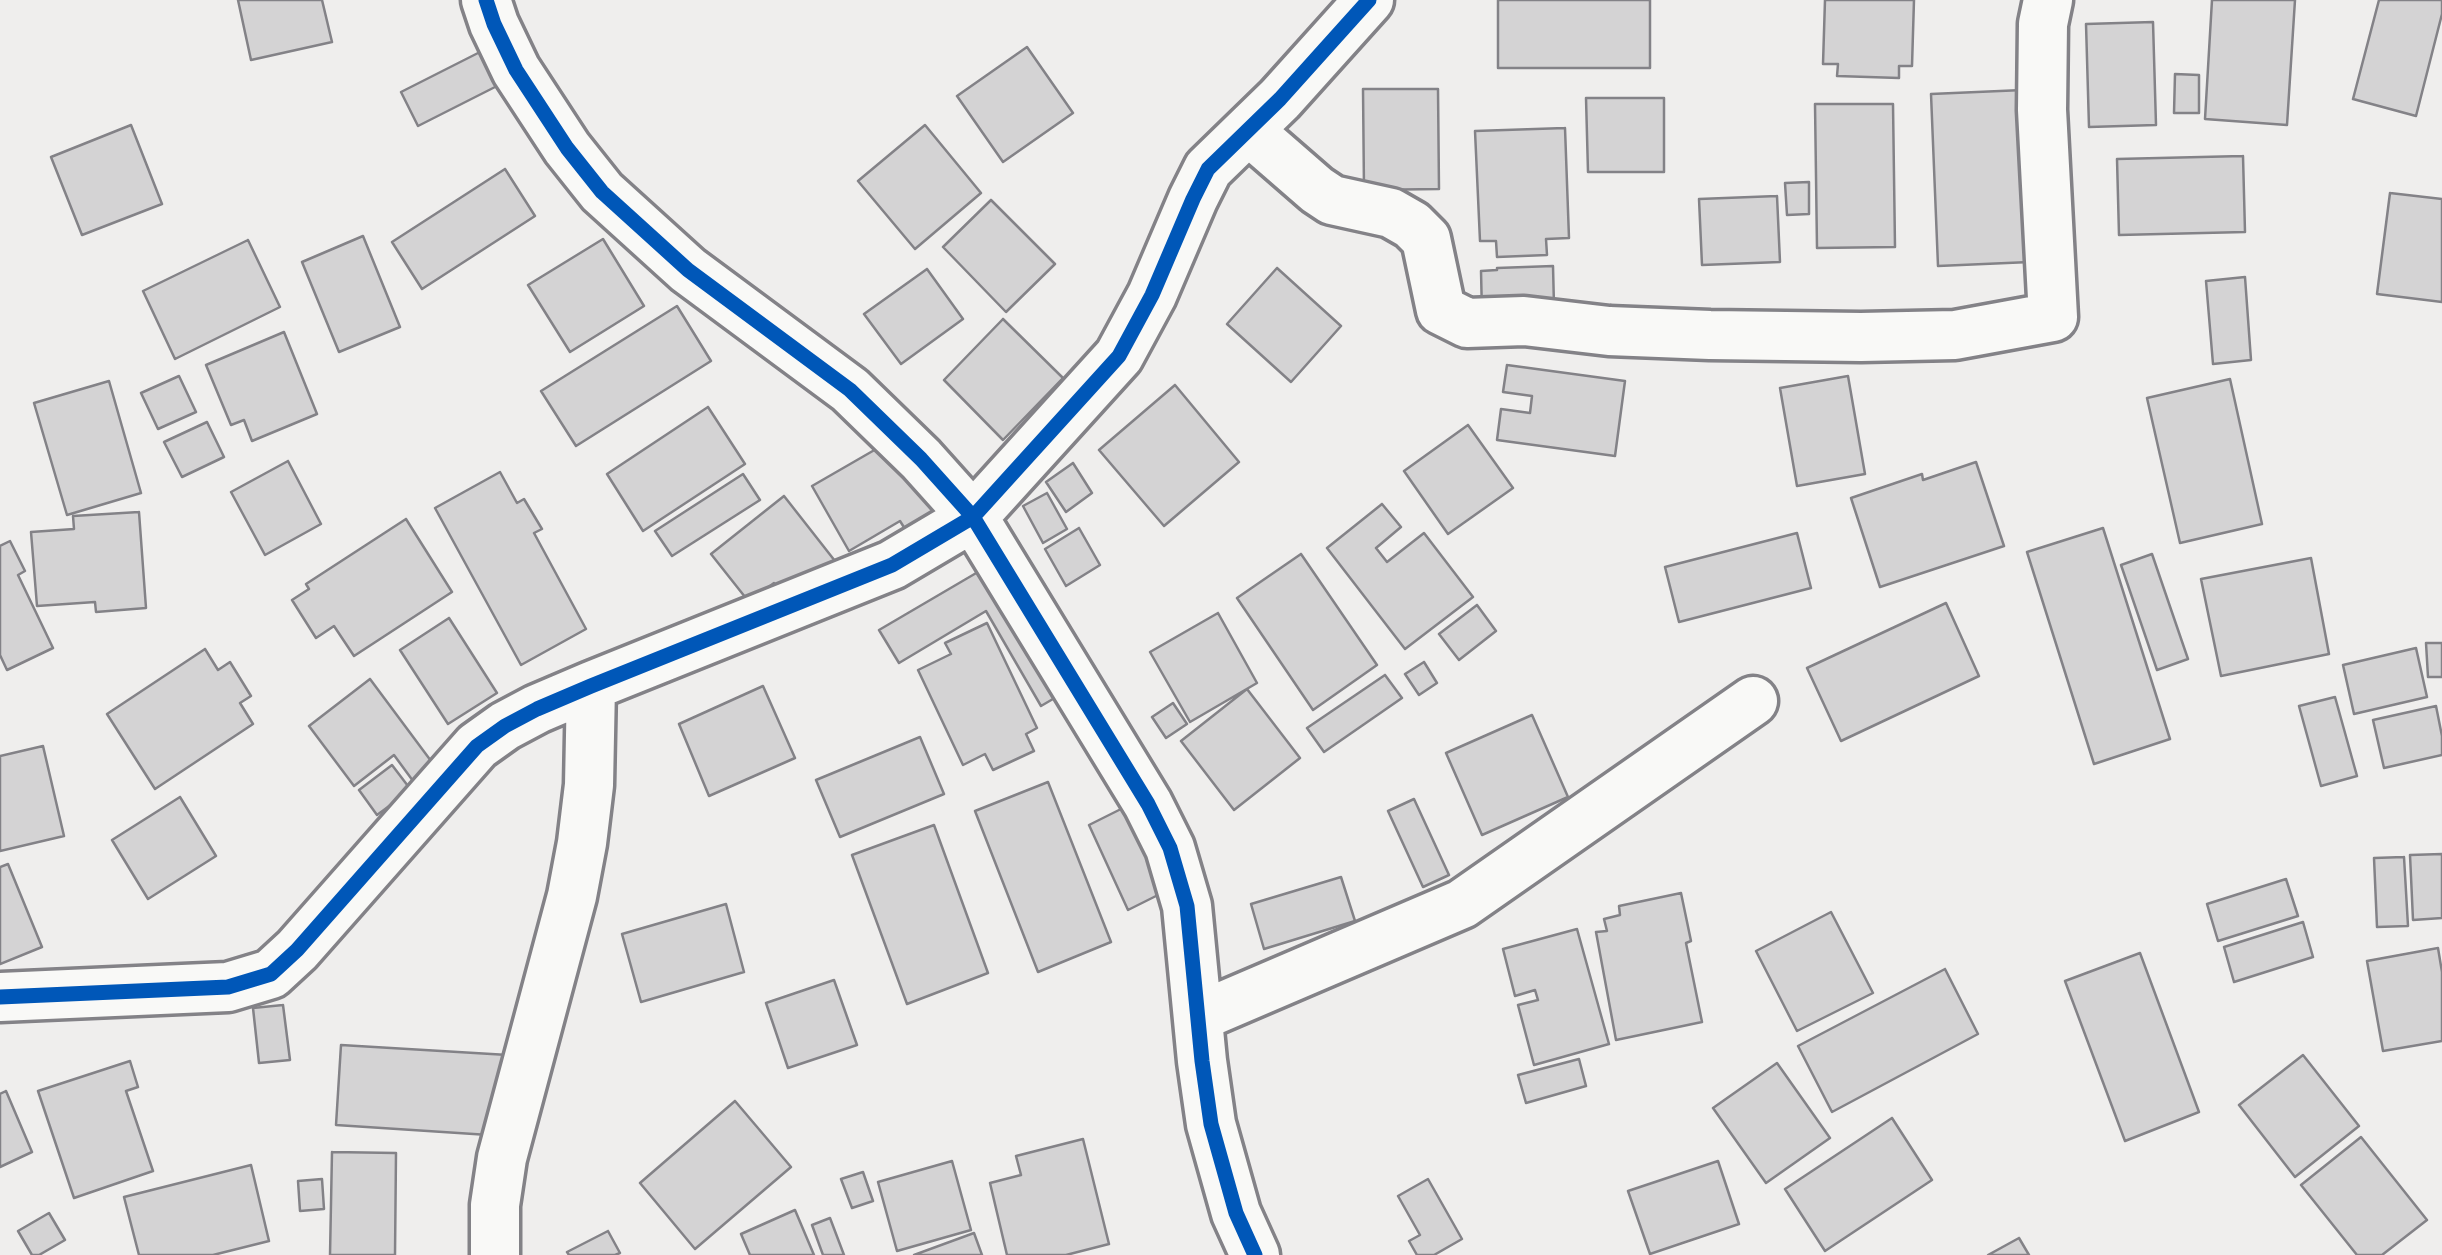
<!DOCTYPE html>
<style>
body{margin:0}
canvas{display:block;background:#efeeed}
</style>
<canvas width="2442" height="1255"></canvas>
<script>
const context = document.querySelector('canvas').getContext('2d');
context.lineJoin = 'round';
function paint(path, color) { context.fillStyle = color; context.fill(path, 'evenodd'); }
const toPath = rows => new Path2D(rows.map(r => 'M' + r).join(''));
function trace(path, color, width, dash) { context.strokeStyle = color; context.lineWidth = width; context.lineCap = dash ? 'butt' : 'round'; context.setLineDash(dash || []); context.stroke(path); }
const building = toPath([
 [238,0,322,0,332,42,251,60,238,0],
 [1498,0,1650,0,1650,68,1498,68,1498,0],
 [1825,0,1914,0,1912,66,1899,66,1899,78,1837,76,1838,64,1823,64,1825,0],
 [2212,0,2295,0,2287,125,2205,119,2212,0],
 [2379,0,2442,0,2442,14,2416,116,2353,99,2379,0],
 [2153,22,2156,125,2089,127,2086,24,2153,22],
 [1027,47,1073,113,1003,162,957,96,1027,47],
 [480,52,497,86,418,126,401,92,480,52],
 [2175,74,2199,75,2199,113,2174,113,2175,74],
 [1363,89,1438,89,1439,189,1364,190,1363,89],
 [2023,90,2030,262,1938,266,1931,94,2023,90],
 [1586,98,1664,98,1664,172,1588,172,1586,98],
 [1815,104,1893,104,1895,247,1817,248,1815,104],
 [131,125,162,204,82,235,51,157,131,125],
 [925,125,981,193,915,249,858,181,925,125],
 [1565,128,1569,238,1546,239,1547,255,1497,257,1496,241,1480,241,1475,131,1565,128],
 [2243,156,2245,232,2119,235,2117,159,2243,156],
 [505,169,535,216,422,289,392,242,505,169],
 [1809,182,1809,214,1787,215,1785,183,1809,182],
 [2390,193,2442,199,2442,302,2377,294,2390,193],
 [1777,196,1780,262,1702,265,1699,199,1777,196],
 [991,200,1055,264,1006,312,943,247,991,200],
 [363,236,400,327,339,352,302,262,363,236],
 [603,239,644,306,570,352,528,285,603,239],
 [248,240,280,307,175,359,143,291,248,240],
 [1553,266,1554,306,1482,314,1481,271,1497,270,1497,268,1553,266],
 [1277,268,1341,326,1291,382,1227,324,1277,268],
 [927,269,963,319,901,364,864,314,927,269],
 [2245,277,2251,360,2213,364,2206,281,2245,277],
 [677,306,711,361,576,446,541,391,677,306],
 [1003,319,1063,378,1003,440,944,380,1003,319],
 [284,332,317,414,252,441,244,420,231,425,206,365,284,332],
 [1507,365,1625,381,1615,456,1497,440,1501,409,1530,413,1532,396,1503,392,1507,365],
 [179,376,196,412,158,429,141,393,179,376],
 [1848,376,1865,474,1797,486,1780,388,1848,376],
 [2230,379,2262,524,2180,543,2147,398,2230,379],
 [109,381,141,493,67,515,34,403,109,381],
 [1175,385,1239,462,1164,526,1099,450,1175,385],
 [708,407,745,464,643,531,607,474,708,407],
 [207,422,224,457,182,477,164,442,207,422],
 [1468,425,1513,488,1448,534,1404,471,1468,425],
 [897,437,945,521,912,540,900,521,849,551,812,486,897,437],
 [288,461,321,524,265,555,231,492,288,461],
 [1976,462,2004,546,1880,587,1851,498,1922,474,1923,480,1976,462],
 [1073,463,1092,493,1066,512,1046,482,1073,463],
 [500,472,517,503,524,499,542,529,534,533,586,629,521,665,435,508,500,472],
 [743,474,760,500,672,556,655,531,743,474],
 [1047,493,1067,529,1043,543,1023,506,1047,493],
 [784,496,835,561,787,599,774,583,749,602,711,554,784,496],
 [1382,504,1401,527,1376,548,1387,562,1424,533,1473,597,1405,649,1327,548,1382,504],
 [139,512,146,608,96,612,95,602,37,606,31,532,74,529,73,516,139,512],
 [406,519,452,592,354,656,334,626,316,638,292,600,309,589,306,584,406,519],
 [1079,528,1100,565,1066,586,1045,549,1079,528],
 [2103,528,2170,739,2094,764,2027,552,2103,528],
 [1797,533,1811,588,1679,622,1665,567,1797,533],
 [10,541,25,571,18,575,53,648,7,670,0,655,0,546,10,541],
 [1301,554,1377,665,1313,710,1237,598,1301,554],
 [2152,554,2188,659,2157,670,2121,565,2152,554],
 [2311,558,2329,654,2221,676,2201,579,2311,558],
 [995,562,1070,689,1041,706,986,611,899,663,879,630,995,562],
 [1946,603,1979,676,1841,741,1807,668,1946,603],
 [1477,605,1496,631,1459,660,1439,634,1477,605],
 [1218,613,1257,683,1190,722,1150,652,1218,613],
 [449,618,497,693,448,724,400,650,449,618],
 [987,623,1037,728,1026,734,1034,751,993,770,985,754,963,765,918,670,951,654,945,643,987,623],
 [2426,643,2442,643,2442,677,2428,677,2426,643],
 [2416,648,2427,697,2354,714,2343,665,2416,648],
 [205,649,218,670,230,662,251,696,240,703,253,724,155,789,107,714,205,649],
 [1424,662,1437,683,1419,695,1405,674,1424,662],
 [1385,675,1402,698,1324,752,1307,728,1385,675],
 [370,679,437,769,416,785,394,755,354,786,309,726,370,679],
 [763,686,795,758,709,796,679,724,763,686],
 [1247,689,1300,758,1234,810,1181,741,1247,689],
 [2335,697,2357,776,2321,786,2299,706,2335,697],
 [1173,703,1187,724,1166,738,1152,717,1173,703],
 [2436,706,2442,736,2442,755,2384,768,2373,720,2436,706],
 [1532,715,1568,797,1482,835,1446,753,1532,715],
 [920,737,944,794,840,837,816,780,920,737],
 [43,746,64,836,0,851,0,756,43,746],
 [392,765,411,790,377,815,359,790,392,765],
 [1048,782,1111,942,1038,972,975,811,1048,782],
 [180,797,216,856,148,899,112,840,180,797],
 [1414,799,1449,875,1423,887,1388,811,1414,799],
 [1131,804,1170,889,1128,910,1089,825,1131,804],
 [934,825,988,973,907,1004,852,855,934,825],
 [2442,854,2442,918,2413,920,2410,855,2442,854],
 [2404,857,2408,926,2377,927,2374,858,2404,857],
 [8,864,42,947,0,964,0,867,8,864],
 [1341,877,1355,921,1264,949,1251,904,1341,877],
 [2286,879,2298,916,2218,941,2207,904,2286,879],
 [1681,893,1691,941,1686,943,1702,1022,1616,1040,1596,932,1607,931,1604,919,1620,915,1619,906,1681,893],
 [726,904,744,972,641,1002,622,934,726,904],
 [1831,912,1873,993,1797,1031,1756,951,1831,912],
 [2303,922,2313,957,2234,982,2224,947,2303,922],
 [1577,929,1609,1044,1534,1065,1518,1005,1538,1000,1535,990,1515,996,1503,949,1577,929],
 [2438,948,2442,972,2442,1041,2383,1051,2367,961,2438,948],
 [2140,953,2199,1112,2125,1141,2065,981,2140,953],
 [1945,969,1978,1034,1832,1112,1798,1046,1945,969],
 [834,980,857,1045,788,1068,766,1003,834,980],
 [283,1005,290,1060,259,1063,253,1008,283,1005],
 [341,1045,508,1055,504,1136,336,1125,341,1045],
 [2303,1055,2359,1126,2295,1177,2239,1105,2303,1055],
 [1579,1059,1586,1086,1526,1103,1518,1075,1579,1059],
 [130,1061,138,1087,126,1091,153,1171,74,1198,38,1091,130,1061],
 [1777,1063,1830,1138,1766,1183,1713,1108,1777,1063],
 [6,1091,32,1152,0,1167,0,1094,6,1091],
 [735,1101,791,1167,695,1249,640,1183,735,1101],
 [1892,1118,1932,1180,1825,1251,1785,1189,1892,1118],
 [2361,1137,2427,1220,2382,1255,2357,1255,2301,1185,2361,1137],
 [1083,1139,1109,1244,1066,1255,1007,1255,990,1183,1021,1175,1016,1156,1083,1139],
 [332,1152,396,1153,395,1255,330,1255,332,1152],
 [952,1161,971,1230,897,1251,878,1182,952,1161],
 [1718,1161,1739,1224,1650,1254,1628,1191,1718,1161],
 [251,1165,269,1241,213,1255,139,1255,124,1197,251,1165],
 [863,1172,873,1201,852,1208,841,1179,863,1172],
 [322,1179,324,1209,300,1211,298,1181,322,1179],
 [1428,1179,1462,1239,1434,1255,1417,1255,1409,1241,1420,1235,1398,1196,1428,1179],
 [795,1210,814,1255,750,1255,741,1234,795,1210],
 [49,1213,65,1240,39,1255,32,1255,18,1231,49,1213],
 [830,1218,844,1255,823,1255,812,1225,830,1218],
 [608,1231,620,1253,615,1255,569,1255,567,1252,608,1231],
 [974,1233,982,1255,914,1255,974,1233],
 [2019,1238,2029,1255,1988,1255,2019,1238]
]);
const minor = toPath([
 [486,0,494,24,516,70,567,148,602,192,688,270,850,390,921,459,973,517,1148,804,1170,848,1187,906,1202,1061,1211,1124,1236,1213,1255,1255],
 [1248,130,1317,190,1332,200,1391,213,1412,225,1426,239,1441,310,1467,323,1524,321,1609,331,1710,335,1861,337,1955,335,2053,317,2042,110,2043,24,2048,0],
 [0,997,228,987,271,974,297,950,477,746,505,726,537,709,591,686,892,565,973,517,1119,356,1152,295,1193,199,1208,169,1280,99,1369,0],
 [1198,1017,1462,904,1753,701],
 [495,1255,495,1205,502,1158,572,896,582,843,589,785,591,686]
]);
const cycleway = toPath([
 [486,0,494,24,516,70,567,148,602,192,688,270,850,390,921,459,973,517,1148,804,1170,848,1187,906,1202,1061,1211,1124,1236,1213,1255,1255],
 [0,997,228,987,271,974,297,950,477,746,505,726,537,709,591,686,892,565,973,517,1119,356,1152,295,1193,199,1208,169,1280,99,1369,0]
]);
paint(building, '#d4d3d4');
trace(building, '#838287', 2.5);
trace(minor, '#838287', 55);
trace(minor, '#f9f9f7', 48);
trace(cycleway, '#0057b8', 15);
</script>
